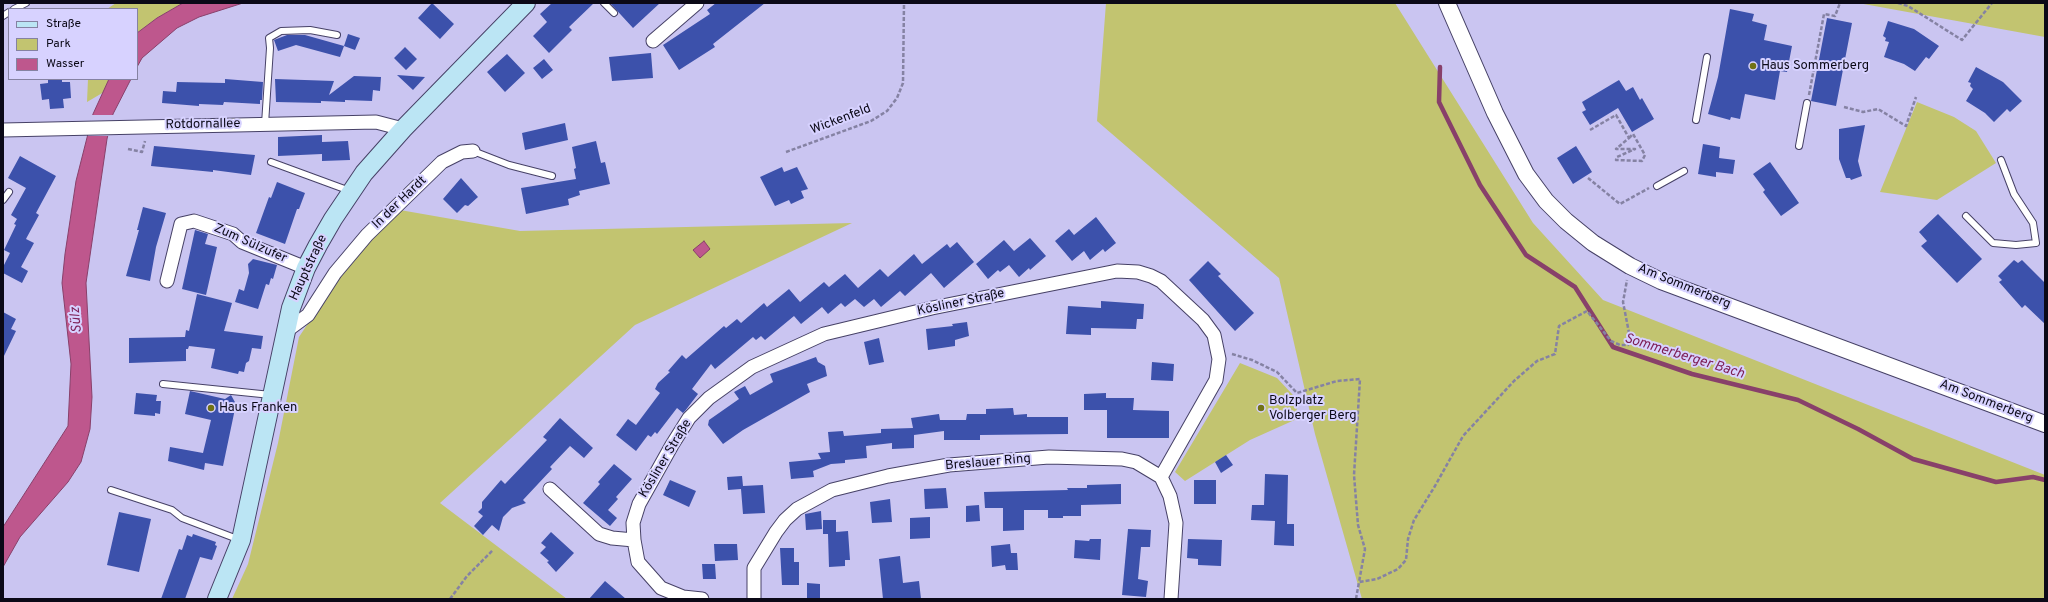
<!DOCTYPE html>
<meta charset="utf-8">
<style>
body{margin:0}
#map{position:relative;width:2048px;height:602px;overflow:hidden;background:#cac5f1;font-family:Overpass,sans-serif}
canvas{display:block}
.frame{position:absolute;inset:0;border:4px solid #0b0917;pointer-events:none}
.legend{position:absolute;left:8px;top:8px;width:130px;height:72px;box-sizing:border-box;background:#d7d2ff;border:1px solid #8582a2;margin:0;padding:5px 7px;list-style:none;font-size:12px;color:#0b0917}
.legend li{display:flex;align-items:center;gap:8px;height:20px}
.legend b{width:20px;border:1px solid #8582a2}
</style>
<div id="map">
<canvas width="2048" height="602"></canvas>
<div class="frame"></div>
<ul class="legend">
<li><b style="height:5px;background:#bbe5f4"></b>Straße</li>
<li><b style="height:11px;background:#c2c470"></b>Park</li>
<li><b style="height:11px;background:#be578d"></b>Wasser</li>
</ul>
</div>
<script>
const context = document.querySelector('canvas').getContext('2d');
context.lineJoin = 'round';
function paint(path, color) { context.fillStyle = color; context.fill(path, 'evenodd'); }
const toPath = rows => new Path2D(rows.map(r => 'M' + r).join(''));
function trace(path, color, width, dash) { context.strokeStyle = color; context.lineWidth = width; context.lineCap = dash ? 'butt' : 'round'; context.setLineDash(dash || []); context.stroke(path); }
function label(font, color, halo, rows, align = 'center') {
  context.font = font + ' Overpass,sans-serif'; context.lineWidth = 4; context.setLineDash([]); context.textBaseline = 'middle'; context.strokeStyle = halo; context.fillStyle = color; for (const [text, x, y, turn = 0] of rows) {
    context.save(); context.translate(x, y); context.rotate((+turn || 0) * Math.PI / 180); context.textAlign = isNaN(turn) ? turn : align; if (halo) context.strokeText(text, 0, 0); context.fillText(text, 0, 0); context.restore();
  }
}
const green = toPath([
 [116,3,183,3,157,18,137,33,137,9,107,9],
 [1106,3,1395,3,1533,223,1603,300,2045,475,2045,599,1362,599,1315,434,1279,278,1097,121],
 [1858,3,2045,3,2045,37],
 [88,79,109,79,104,92,87,102],
 [1917,102,1954,117,1976,131,1996,163,1937,200,1880,192],
 [400,210,520,231,852,223,635,325,440,503,567,599,232,599,248,564,278,443,299,337,348,263],
 [1240,363,1277,378,1293,395,1299,418,1250,440,1185,481,1175,472]
]);
const water = toPath([
 [183,3,243,3,199,17,177,28,142,58,137,67,137,33,157,18,183,3],
 [109,79,131,79,113,114,107,139,86,283,92,397,90,429,81,462,68,482,20,537,3,567,3,527,68,426,71,364,62,283,65,254,76,181,93,114,109,79],
 [704,241,710,249,700,258,693,250,704,241]
]);
const pier = toPath([
 [91,115,115,115,110,136,88,136]
]);
const stream = toPath([
 [1440,67,1439,102,1480,185,1526,255,1575,287,1613,347,1692,374,1798,400,1858,429,1913,459,1996,482,2033,477,2045,480]
]);
const building = toPath([
 [432,3,454,24,440,39,418,18],
 [552,3,594,3,569,27,572,30,549,53,533,36,547,22,540,14],
 [610,3,660,3,633,28],
 [716,3,765,3,713,44,715,47,679,70,663,45,710,14,707,10],
 [1730,9,1754,14,1752,21,1767,25,1764,40,1792,46,1787,72,1780,71,1775,100,1745,94,1740,119,1731,117,1730,120,1708,114,1718,77],
 [1827,18,1852,23,1836,106,1811,101],
 [1888,21,1914,29,1939,46,1929,59,1926,57,1915,71,1904,64,1884,57,1889,42,1885,41,1886,38,1883,36],
 [348,34,360,38,355,50,344,46],
 [287,35,305,35,344,46,340,57,296,45,278,51,274,40],
 [405,47,417,59,406,70,394,58],
 [651,53,653,78,612,81,609,57],
 [507,54,525,73,505,92,487,72],
 [544,59,553,70,542,79,533,68],
 [1976,67,2003,82,2022,101,2010,112,2007,109,1994,122,1985,113,1966,101,1973,89,1970,86,1971,83,1968,82],
 [397,75,425,77,413,90],
 [354,76,381,77,380,91,373,90,372,101,345,100,345,102,321,101,321,103,276,102,275,79,334,81,329,95],
 [48,79,62,79,62,82,70,82,71,98,63,99,64,108,50,109,49,99,42,100,40,84,48,83],
 [225,79,263,82,262,100,260,100,260,104,224,102,223,105,199,104,199,106,162,103,163,91,176,92,177,82,225,83],
 [1619,80,1626,91,1633,87,1640,100,1642,98,1654,119,1632,132,1618,108,1590,125,1582,112,1586,110,1582,102],
 [565,123,568,140,525,150,522,133],
 [1865,125,1858,161,1862,176,1851,180,1850,178,1846,178,1839,159,1839,129],
 [322,135,322,142,348,141,350,160,322,161,322,154,278,156,278,137],
 [596,141,601,163,605,162,610,184,579,191,580,195,568,199,569,205,526,214,521,188,576,179,574,169,576,168,572,147],
 [1703,144,1720,147,1719,158,1735,160,1733,174,1716,172,1716,177,1698,174],
 [154,146,255,155,251,175,213,170,213,172,151,166],
 [1576,146,1592,172,1573,184,1557,158],
 [20,156,56,176,36,213,39,215,27,237,26,239,34,243,21,267,28,271,22,283,3,273,3,267,10,253,4,250,16,225,14,224,17,219,11,215,26,188,8,178],
 [1770,162,1799,203,1781,216,1763,192,1765,190,1753,174],
 [782,167,784,172,797,167,808,189,801,191,804,198,791,204,789,200,775,206,760,177],
 [461,178,478,197,468,206,465,205,457,213,443,199],
 [277,182,305,193,299,209,297,209,285,244,256,233,269,197,271,198],
 [143,207,166,213,156,247,150,281,126,276,139,230,137,230],
 [1938,214,1982,259,1957,283,1921,246,1927,241,1919,232],
 [1096,217,1116,243,1105,252,1103,249,1090,260,1084,251,1072,261,1055,241,1069,229,1074,235],
 [195,230,208,234,205,244,217,247,206,295,182,289],
 [1030,238,1046,256,1030,270,1029,268,1019,277,1009,265,1000,272,998,270,988,279,976,264,1004,240,1014,251],
 [957,242,974,262,944,288,931,273,905,296,900,291,881,307,874,299,864,307,855,299,845,307,841,303,828,314,822,307,801,324,794,316,765,340,761,336,756,340,753,337,715,369,711,364,692,389,698,394,685,411,683,413,677,408,657,434,655,432,651,437,648,435,636,451,616,435,628,419,636,425,660,393,655,389,658,383,670,372,668,371,682,355,686,359,724,326,726,328,737,319,741,323,764,303,767,307,789,289,800,302,824,282,829,287,845,274,858,288,880,269,888,277,914,254,922,264,947,244,950,248],
 [253,259,277,265,273,279,271,278,269,285,266,284,258,309,235,302,239,289,244,291,249,273,248,264],
 [2014,260,2018,263,2022,260,2045,283,2045,324,2025,305,2022,308,1999,282,2002,280,1998,276],
 [1208,261,1221,274,1218,276,1254,313,1235,331,1189,280],
 [197,294,232,303,224,331,263,336,261,349,252,348,249,361,246,363,244,372,239,371,238,374,211,368,215,349,189,346,188,349,186,349,186,361,129,363,129,338,185,337,186,330,189,331],
 [1101,301,1144,304,1143,319,1137,319,1136,329,1091,328,1091,335,1066,334,1068,306,1101,308],
 [3,312,16,319,11,329,16,331,3,358],
 [967,322,969,336,955,340,955,346,928,350,926,329,953,326,952,324],
 [879,338,884,362,869,365,864,342],
 [816,357,818,362,825,366,827,376,807,384,810,392,743,430,723,444,708,425,709,420,739,399,734,392,745,386,750,395,773,382,770,374],
 [1152,362,1174,364,1173,381,1151,380],
 [190,391,225,399,231,395,236,404,223,466,205,463,204,470,168,461,170,447,203,453,211,420,185,414],
 [136,393,157,395,156,401,161,401,160,414,155,413,155,416,134,414],
 [1106,393,1106,398,1134,398,1133,410,1169,411,1169,438,1107,438,1107,410,1084,410,1084,394],
 [1013,408,1014,415,1027,414,1027,417,1068,417,1068,434,980,435,980,440,944,440,944,431,914,435,914,448,892,449,892,443,866,446,867,458,845,460,845,463,831,464,813,471,814,477,791,479,789,462,821,459,818,453,830,452,828,432,843,431,844,436,881,433,881,429,913,428,911,418,939,414,940,420,966,420,967,414,986,414,986,409],
 [560,418,593,448,584,458,570,446,550,467,552,469,523,500,526,503,512,508,503,517,499,531,492,525,483,535,474,526,483,516,478,512,482,508,482,502,501,480,505,484,547,440,543,437],
 [1226,455,1233,465,1221,473,1215,462],
 [614,464,632,479,616,497,618,499,608,510,617,518,610,526,583,503,600,484,598,482],
 [1265,474,1288,475,1287,524,1294,524,1294,546,1274,545,1275,521,1251,520,1252,505,1264,505],
 [742,476,743,486,763,485,765,513,743,514,741,489,728,490,727,477],
 [670,480,696,491,689,507,663,495],
 [1194,480,1216,480,1216,504,1194,504],
 [1121,484,1121,504,1081,505,1081,516,1063,516,1063,518,1048,518,1048,510,1024,510,1024,530,1003,531,1003,508,985,508,984,492,1068,490,1067,488,1087,488,1087,485],
 [946,488,948,508,925,509,924,489],
 [890,499,892,522,872,523,870,502],
 [979,505,980,521,966,522,966,506],
 [821,511,822,529,806,530,805,514],
 [119,512,151,519,139,572,107,565],
 [930,517,930,538,910,539,910,518],
 [823,520,836,520,836,532,848,531,850,560,845,560,845,566,829,567,828,534,823,534],
 [1128,529,1151,530,1150,547,1141,547,1138,579,1148,581,1146,597,1122,595],
 [551,532,574,553,556,572,547,562,549,561,540,553,546,547,541,543],
 [193,534,216,542,215,545,217,546,212,560,200,557,185,599,161,599,179,549,182,550,187,535,192,537],
 [1090,539,1101,539,1100,560,1074,558,1075,540,1089,541],
 [1188,539,1222,540,1221,566,1198,565,1198,559,1187,558],
 [714,544,737,544,738,560,715,561],
 [1010,544,1011,553,1017,553,1018,570,1006,570,1005,565,992,567,991,546],
 [780,548,794,548,794,562,799,562,799,585,782,585],
 [900,556,903,583,919,581,921,599,883,599,879,559],
 [702,564,715,564,716,579,703,579],
 [605,581,626,599,589,599],
 [807,583,820,584,820,599,807,599]
]);
const path = toPath([
 [1898,3,1908,6,1962,40,1992,3],
 [1809,95,1824,14,1835,16,1840,3],
 [1844,107,1863,112,1878,109,1906,126,1916,97],
 [1590,130,1616,115,1629,138,1616,149,1635,149,1617,157,1616,160,1642,161,1645,155,1633,134,1629,138],
 [128,149,142,152,145,141],
 [786,152,871,121,887,111,897,98,903,83,904,3],
 [1588,178,1620,204,1649,188],
 [1232,354,1252,360,1277,372,1297,393,1337,381,1360,379,1354,475,1358,525,1365,549,1359,582,1377,579,1398,569,1406,560,1408,539,1414,520,1435,486,1463,436,1514,381,1537,361,1555,354,1559,326,1587,311,1611,341,1620,345,1628,345,1630,338,1623,302,1627,280],
 [450,599,467,576,493,550],
 [1356,599,1359,582]
]);
const service = toPath([
 [604,3,614,13],
 [14,9,26,3],
 [3,16,9,12],
 [1696,120,1707,57],
 [265,124,270,48,269,38,281,31,310,30,337,35],
 [1799,146,1807,103],
 [473,151,509,165,552,176],
 [271,162,350,191],
 [1657,186,1684,171],
 [3,200,9,192],
 [1966,216,1993,243,2016,245,2036,243,2033,223,2014,194,2001,160],
 [163,384,271,395],
 [111,490,172,510,182,518,240,540]
]);
const minor = toPath([
 [653,41,697,3],
 [3,130,376,122,403,129],
 [167,281,181,224,194,221,233,234,242,242,306,268],
 [285,332,308,315,335,273,367,235,442,162,462,152,473,151],
 [550,489,599,534,612,538,634,540],
 [702,599,683,597,661,588,638,562,634,540,633,523,639,504,672,445,689,418,709,398,752,367,824,334,932,308,1117,271,1138,272,1151,276,1161,281,1203,320,1214,335,1219,359,1216,380,1161,477],
 [754,599,754,568,776,532,785,520,797,509,832,490,888,476,949,465,1049,457,1122,459,1136,462,1161,477,1170,496,1176,523,1171,599]
]);
const tertiary = toPath([
 [1447,3,1495,113,1526,174,1546,201,1566,221,1593,243,1630,266,1661,281,2045,424]
]);
const secondary = toPath([
 [217,599,241,540,291,308,306,268,318,245,333,219,364,173,403,129,526,3]
]);
const markers = [
 [1753,66,4,"#717216"],
 [211,408,4,"#717216"],
 [1261,408,4,"#717216"]
];
const poiNames = [
 ["Haus Sommerberg",1761,66],
 ["Bolzplatz",1269,401],
 ["Volberger Berg",1269,416],
 ["Haus Franken",219,408]
];
const streetNames = [
 ["Wickenfeld",841,120,-21],
 ["Rotdornallee",203,125,-1],
 ["In der Hardt",400,203,-44],
 ["Zum Sülzufer",250,244,24],
 ["Hauptstraße",309,268,-65],
 ["Am Sommerberg",1684,287,22],
 ["Kösliner Straße",961,303,-12],
 ["Am Sommerberg",1986,402,21],
 ["Kösliner Straße",666,459,-59],
 ["Breslauer Ring",988,463,-5]
];
const waterNames = [
 ["Sülz",77,320,-95],
 ["Sommerberger Bach",1684,357,17]
];
paint(green, '#c2c470');
paint(water, '#be578d');
trace(water, '#88406a', 1);
paint(pier, '#cac5f1');
trace(stream, '#88406a', 4.5);
paint(building, '#3c51ab');
trace(service, '#464166', 8);
trace(minor, '#464166', 15);
trace(tertiary, '#464166', 18);
trace(secondary, '#464166', 20);
trace(path, '#8582a3', 2.5, [4, 2]);
trace(service, '#fff', 6);
trace(minor, '#fff', 13);
trace(tertiary, '#fff', 16);
trace(secondary, '#bbe5f4', 18);
for (const [x, y, r, color] of markers) { const dot = new Path2D(); dot.arc(x, y, r, 0, 2 * Math.PI); context.fillStyle = color; context.fill(dot); trace(dot, '#d7d2ff', 1.5); }
label('13px', '#0b0917', '#d7d2ff', poiNames, 'left');
label('13px', '#0b0917', '#d7d2ff', streetNames);
label('italic 14px', '#7d1e55', '#d7d2ff', waterNames);
</script>
